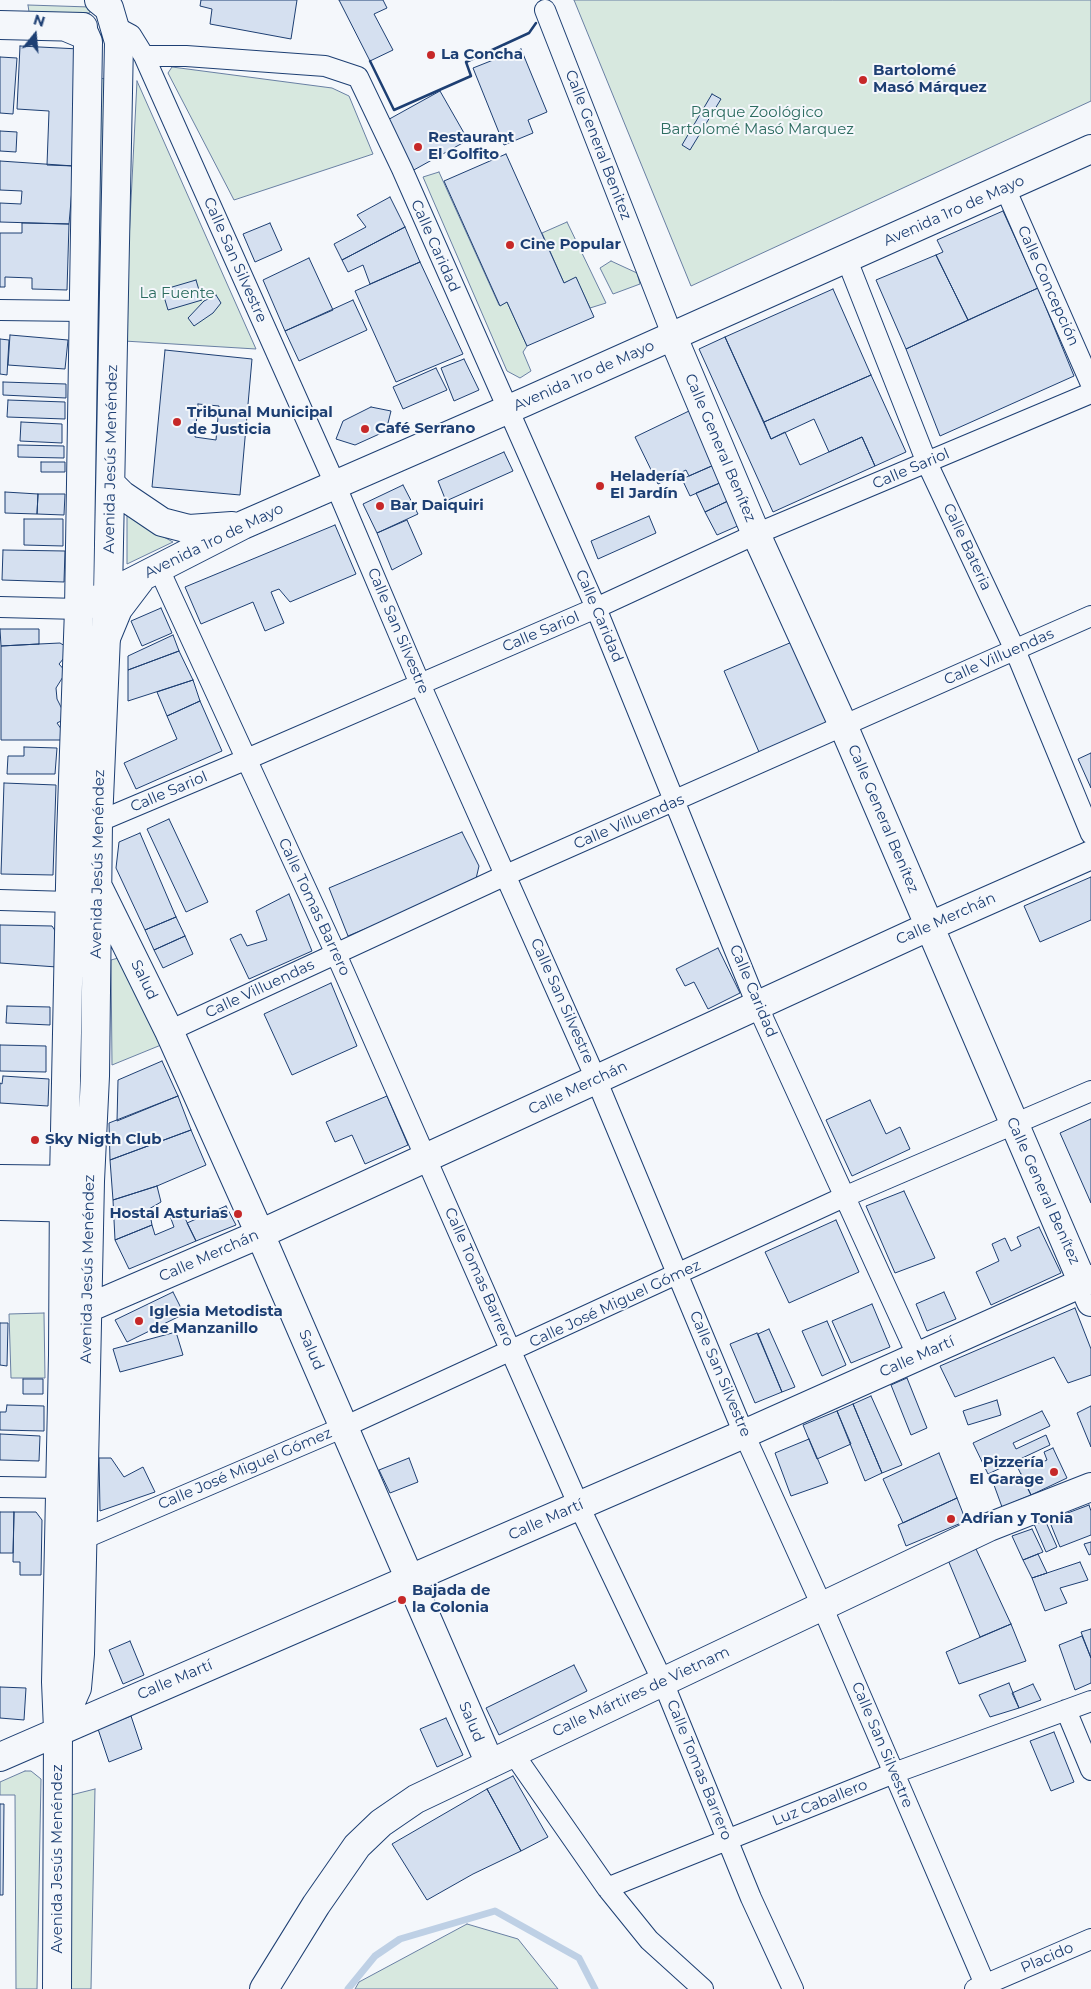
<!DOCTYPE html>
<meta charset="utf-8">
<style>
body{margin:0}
#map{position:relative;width:1091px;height:1989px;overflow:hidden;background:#f4f7fb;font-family:Montserrat,sans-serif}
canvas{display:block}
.north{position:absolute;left:10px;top:10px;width:50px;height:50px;-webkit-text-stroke:4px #f4f7fb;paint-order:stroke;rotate:17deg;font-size:14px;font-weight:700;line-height:20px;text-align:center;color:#1d3f73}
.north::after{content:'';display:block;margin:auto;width:18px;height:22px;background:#1d3f73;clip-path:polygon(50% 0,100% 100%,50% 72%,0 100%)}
</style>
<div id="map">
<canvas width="1091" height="1989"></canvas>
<div class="north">N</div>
</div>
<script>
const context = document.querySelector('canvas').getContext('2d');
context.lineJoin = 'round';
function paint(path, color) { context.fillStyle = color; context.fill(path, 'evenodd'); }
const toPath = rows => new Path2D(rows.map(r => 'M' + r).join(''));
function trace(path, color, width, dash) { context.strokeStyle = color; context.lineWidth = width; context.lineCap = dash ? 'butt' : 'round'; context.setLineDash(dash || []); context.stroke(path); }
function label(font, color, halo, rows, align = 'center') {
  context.font = font + ' Montserrat,sans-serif'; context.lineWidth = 4; context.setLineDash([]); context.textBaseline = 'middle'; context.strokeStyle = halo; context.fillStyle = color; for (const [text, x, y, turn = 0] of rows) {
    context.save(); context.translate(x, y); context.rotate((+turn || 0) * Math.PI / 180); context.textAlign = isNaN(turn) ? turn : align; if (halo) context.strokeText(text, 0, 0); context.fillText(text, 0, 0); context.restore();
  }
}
const green = toPath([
 [574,0,1091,0,1091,101,691,286,574,0],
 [28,5,90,7,90,13,29,12,28,5],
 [172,67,332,88,349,96,373,154,234,200,168,73,172,67],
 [100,78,105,79,94,569,89,569,100,78],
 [137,81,256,349,124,341,137,81],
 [439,172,499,305,507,302,527,346,523,352,531,371,520,378,507,371,423,177,439,172],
 [567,222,606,303,590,308,576,278,564,283,542,233,567,222],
 [611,261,637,273,640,284,613,294,600,268,611,261],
 [127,511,149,529,173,542,127,564,127,511],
 [122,957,161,1045,112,1065,111,960,122,957],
 [44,1313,45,1378,11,1378,9,1314,44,1313],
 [25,1771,31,1771,41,1779,37,1989,16,1989,15,1795,0,1795,0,1782,25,1771],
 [95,1789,91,1989,66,1989,67,1796,95,1789],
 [467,1924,518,1939,558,1989,355,1989,359,1982,467,1924]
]);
const stream = toPath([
 [348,1989,375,1956,400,1939,495,1911,579,1958,595,1989]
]);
const building = toPath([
 [201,0,297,0,291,39,210,24,212,9,200,6,201,0],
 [339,0,383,0,387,8,374,14,393,50,370,61,339,0],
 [20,46,79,49,74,166,47,165,49,111,17,109,20,46],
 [521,49,547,112,528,120,533,133,504,145,473,68,521,49],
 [0,57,17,58,13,114,0,113,0,57],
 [440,91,468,140,412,171,384,122,440,91],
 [712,94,721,99,690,150,682,145,712,94],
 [0,131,17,132,16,152,0,151,0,131],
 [506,154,564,283,576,277,594,317,527,346,507,302,500,306,444,181,506,154],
 [0,161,74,166,69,224,0,222,0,203,21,204,22,191,0,190,0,161],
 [390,197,405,227,342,260,334,244,366,227,357,215,390,197],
 [1003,211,1038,288,968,320,936,255,943,252,937,240,1003,211],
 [22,223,69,224,67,290,32,289,32,278,5,277,5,287,0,287,0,233,22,233,22,223],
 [270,223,282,250,255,262,243,234,270,223],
 [405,227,420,262,370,284,363,265,348,272,342,260,405,227],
 [936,255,968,320,906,349,876,280,936,255],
 [309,258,333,310,285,331,263,280,309,258],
 [420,262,463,354,396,382,355,291,420,262],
 [196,280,202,300,168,310,162,290,196,280],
 [1038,288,1074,376,940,436,906,349,1038,288],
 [833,289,871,375,764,422,725,337,833,289],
 [216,295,221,303,213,313,194,326,188,318,204,301,216,295],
 [353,300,367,330,299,361,285,331,353,300],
 [10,335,68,340,65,369,8,365,10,335],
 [725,337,771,439,785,432,800,465,862,437,875,466,773,512,699,349,725,337],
 [0,339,9,340,7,375,0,374,0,339],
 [165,350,252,359,240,495,152,487,165,350],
 [198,404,219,406,216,440,195,437,198,404],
 [464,359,479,390,454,401,441,368,464,359],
 [436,368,447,390,403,409,393,387,436,368],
 [871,375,906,452,875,466,862,437,829,452,814,419,771,439,764,422,871,375],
 [3,382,66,384,66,398,3,395,3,382],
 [8,400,65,402,65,419,7,417,8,400],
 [371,407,391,411,386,431,355,445,336,439,343,421,371,407],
 [689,411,714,465,689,476,686,470,658,484,635,437,689,411],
 [21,422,62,424,62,443,20,441,21,422],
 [18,445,64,446,64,458,18,457,18,445],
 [504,452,513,471,446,501,438,481,504,452],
 [41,462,65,462,65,472,41,472,41,462],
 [714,465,722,482,690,496,682,479,714,465],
 [722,482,730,500,705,512,696,493,722,482],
 [403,485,418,514,377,533,363,504,403,485],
 [5,492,38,494,37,514,5,513,5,492],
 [38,494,65,494,64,515,37,514,38,494],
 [730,500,740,525,717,535,705,512,730,500],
 [649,516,656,533,598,559,591,541,649,516],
 [24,519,63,519,63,546,24,545,24,519],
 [407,520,422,554,392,570,377,533,407,520],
 [335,525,356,574,290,602,279,589,271,592,284,623,265,631,253,602,201,624,185,587,335,525],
 [3,550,65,551,64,582,2,580,3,550],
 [161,608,172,633,142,646,131,621,161,608],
 [0,629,39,629,39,644,1,646,0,629],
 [173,635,179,651,128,670,128,656,173,635],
 [792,642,827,723,759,752,724,671,792,642],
 [39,644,60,643,65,646,64,658,59,664,66,672,56,688,57,699,65,715,63,720,57,723,64,733,61,740,1,740,1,646,39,644],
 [179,651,193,680,128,701,128,670,179,651],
 [193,680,200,701,167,716,157,692,193,680],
 [200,701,222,751,136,789,124,763,177,739,167,716,200,701],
 [24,747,57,748,55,774,7,774,8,756,24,756,24,747],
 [1091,753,1091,788,1078,759,1091,753],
 [4,783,56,785,53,875,1,874,4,783],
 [169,819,208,902,186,912,147,829,169,819],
 [462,832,479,866,475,883,348,936,329,888,462,832],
 [140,833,176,917,145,930,116,868,119,842,140,833],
 [1091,877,1091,920,1040,942,1024,906,1091,877],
 [289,894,312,951,249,979,230,939,241,934,247,946,267,940,256,911,289,894],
 [176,917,185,936,154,950,145,930,176,917],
 [0,925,52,926,56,932,57,967,0,963,0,925],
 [185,936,193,954,163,968,154,950,185,936],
 [718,948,740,993,708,1009,694,982,685,986,676,969,718,948],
 [331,983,357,1046,292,1075,264,1014,331,983],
 [7,1006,50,1007,50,1025,6,1023,7,1006],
 [0,1045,46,1046,46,1072,0,1071,0,1045],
 [162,1061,178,1096,117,1121,118,1080,162,1061],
 [3,1076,49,1079,48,1106,0,1103,0,1083,2,1084,3,1076],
 [178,1096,191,1130,110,1160,109,1123,178,1096],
 [387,1096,408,1145,365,1164,352,1135,335,1142,326,1122,387,1096],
 [870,1100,886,1134,900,1127,910,1149,852,1176,826,1120,870,1100],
 [1091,1119,1091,1203,1060,1133,1091,1119],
 [191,1130,206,1165,157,1186,113,1200,110,1160,191,1130],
 [157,1186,161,1202,149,1209,152,1225,115,1240,113,1200,157,1186],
 [904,1191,935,1258,895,1273,866,1206,904,1191],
 [226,1206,236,1225,196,1241,187,1223,226,1206],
 [182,1212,196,1241,129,1269,115,1240,152,1225,155,1235,174,1227,170,1216,182,1212],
 [836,1220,859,1272,789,1303,765,1252,836,1220],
 [1039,1227,1061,1273,991,1305,976,1272,999,1261,992,1244,1005,1238,1011,1251,1021,1246,1017,1237,1039,1227],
 [173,1292,184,1314,127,1342,115,1320,173,1292],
 [944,1292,956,1319,927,1331,916,1304,944,1292],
 [872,1304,890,1347,851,1363,832,1321,872,1304],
 [1075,1308,1091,1349,1091,1375,1068,1383,1054,1357,955,1397,940,1366,1075,1308],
 [827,1321,846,1365,822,1376,802,1331,827,1321],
 [0,1323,8,1323,7,1366,0,1365,0,1323],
 [769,1329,795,1387,782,1392,758,1334,769,1329],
 [176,1332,183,1355,120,1372,113,1349,176,1332],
 [757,1333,782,1392,755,1403,730,1344,757,1333],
 [907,1378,927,1428,911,1435,891,1385,907,1378],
 [23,1379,43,1379,43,1394,23,1394,23,1379],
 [871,1396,902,1465,882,1473,853,1404,871,1396],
 [997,1400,1001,1415,968,1425,963,1411,997,1400],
 [853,1404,882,1473,865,1481,837,1411,853,1404],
 [7,1405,44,1406,44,1431,0,1430,0,1412,6,1412,7,1405],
 [1091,1406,1091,1447,1077,1413,1091,1406],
 [837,1411,851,1444,817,1459,803,1425,837,1411],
 [1042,1411,1050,1426,1013,1443,1016,1449,1046,1435,1050,1445,988,1474,973,1443,1042,1411],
 [0,1434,40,1436,39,1461,0,1460,0,1434],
 [809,1439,828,1483,791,1496,775,1453,809,1439],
 [1053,1448,1067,1478,1031,1495,1016,1464,1028,1459,1032,1467,1047,1460,1044,1452,1053,1448],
 [939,1453,957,1498,903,1523,883,1479,939,1453],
 [99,1458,111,1458,124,1477,143,1467,155,1492,100,1511,99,1458],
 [409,1458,418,1482,390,1493,379,1470,409,1458],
 [1021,1474,1031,1495,1002,1507,994,1485,1021,1474],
 [957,1498,966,1521,906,1546,898,1525,957,1498],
 [1089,1505,1091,1511,1091,1535,1060,1547,1049,1520,1089,1505],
 [0,1512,14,1512,13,1553,0,1553,0,1512],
 [14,1512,36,1512,42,1520,41,1575,20,1575,20,1562,13,1562,14,1512],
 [1045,1520,1057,1547,1046,1552,1034,1524,1045,1520],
 [1032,1529,1043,1552,1023,1560,1012,1536,1032,1529],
 [1091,1542,1091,1554,1089,1555,1084,1544,1091,1542],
 [976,1549,1011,1624,980,1637,948,1560,976,1549],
 [1038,1554,1047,1573,1032,1578,1023,1560,1038,1554],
 [1080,1562,1088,1580,1060,1588,1067,1603,1045,1611,1032,1578,1080,1562],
 [1011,1624,1026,1661,959,1684,946,1652,1011,1624],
 [1091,1629,1091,1658,1081,1632,1091,1629],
 [1082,1636,1091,1658,1091,1683,1075,1690,1059,1645,1082,1636],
 [130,1641,144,1675,123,1684,109,1650,130,1641],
 [574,1665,587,1691,499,1735,486,1708,574,1665],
 [1009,1683,1019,1708,990,1717,979,1695,1009,1683],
 [1033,1684,1041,1700,1019,1708,1012,1693,1033,1684],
 [0,1687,26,1688,24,1720,0,1718,0,1687],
 [131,1716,142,1749,109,1762,98,1729,131,1716],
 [446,1718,463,1755,437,1767,420,1729,446,1718],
 [1054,1732,1074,1782,1051,1791,1030,1741,1054,1732],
 [513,1776,548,1837,521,1851,487,1789,513,1776],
 [487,1789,521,1851,473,1874,427,1900,392,1844,487,1789],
 [0,1804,4,1804,3,1895,0,1895,0,1804]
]);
const street = toPath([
 [545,10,673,337],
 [116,27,131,35,144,56,335,484,420,684,596,1079,744,1434,822,1606,987,1989],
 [144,56,186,56,325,66,358,77,402,169,596,608,757,1005,918,1357],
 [1005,188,1091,384],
 [847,260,927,463,1015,650,1091,834],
 [0,310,82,311],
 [158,567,336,954,579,1506,663,1682,751,1898,793,1989],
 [0,607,79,609],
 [88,826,247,759,596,608,756,534,1091,393],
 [0,900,70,902],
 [169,1031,506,875,1091,616],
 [0,1487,60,1488],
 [83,1539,344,1427,844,1197,1091,1091],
 [1066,1710,1091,1770],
 [513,1753,607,1888,649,1940,703,1989],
 [607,1888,894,1773,1091,1701],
 [975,1989,1091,1939]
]);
const secondary = toPath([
 [673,337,756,534,843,725,1091,1302],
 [99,889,169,1031,260,1234,490,1764],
 [0,1179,81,1180],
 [0,1206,82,1208],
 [72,1315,260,1234,928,927,1091,855],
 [61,1724,77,1688,80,1654,90,1181,95,1076,98,822,107,613],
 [0,1757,744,1434,1091,1279],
 [57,1989,58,1730,56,1682,63,1355,64,1180,71,837,79,609],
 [264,1989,316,1905,357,1846,381,1823,416,1799,989,1527,1091,1487]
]);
const primary = toPath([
 [99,0,109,8,119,42,108,593],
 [0,25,83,27],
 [66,27,85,35,88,42,79,609,243,525,525,402,1091,149],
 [111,484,122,495,162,522,189,529,232,526],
 [106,638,118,609,140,580]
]);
const wall = toPath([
 [370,61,394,110,471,76,466,62,529,33,536,23]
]);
const markers = [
 [431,55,5,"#c62828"],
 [863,80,5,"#c62828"],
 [418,147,5,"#c62828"],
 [510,245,5,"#c62828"],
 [177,422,5,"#c62828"],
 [365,429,5,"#c62828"],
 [600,486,5,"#c62828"],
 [380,506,5,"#c62828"],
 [35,1140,5,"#c62828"],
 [238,1214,5,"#c62828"],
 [139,1321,5,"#c62828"],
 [1054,1472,5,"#c62828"],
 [951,1519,5,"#c62828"],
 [402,1600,5,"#c62828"]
];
const poiNames = [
 ["La Concha",441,55],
 ["Bartolomé",873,71],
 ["Masó Márquez",873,88],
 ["Restaurant",428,138],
 ["El Golfito",428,155],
 ["Cine Popular",520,245],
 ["Tribunal Municipal",187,413],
 ["de Justicia",187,430],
 ["Café Serrano",375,429],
 ["Heladería",610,477],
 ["El Jardín",610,494],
 ["Bar Daiquiri",390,506],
 ["Sky Nigth Club",45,1140],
 ["Hostal Asturias",228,1214,"right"],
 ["Iglesia Metodista",149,1312],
 ["de Manzanillo",149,1329],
 ["Pizzería",1044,1463,"right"],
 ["El Garage",1044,1480,"right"],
 ["Adrian y Tonia",961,1519],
 ["Bajada de",412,1591],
 ["la Colonia",412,1608]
];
const parkNames = [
 ["Parque Zoológico",757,113],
 ["Bartolomé Masó Marquez",757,130],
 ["La Fuente",177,294]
];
const streetNames = [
 ["Calle General Benitez",598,145,69],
 ["Avenida 1ro de Mayo",954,211,-24],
 ["Calle Caridad",435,246,66],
 ["Calle San Silvestre",235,260,66],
 ["Calle Concepción",1048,286,66],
 ["Avenida 1ro de Mayo",584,376,-24],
 ["Calle General Benítez",720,448,67],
 ["Avenida Jesús Menéndez",111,459,-89],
 ["Calle Sariol",911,469,-23],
 ["Avenida 1ro de Mayo",214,541,-26],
 ["Calle Bateria",967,547,65],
 ["Calle Caridad",599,616,67],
 ["Calle San Silvestre",398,631,67],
 ["Calle Sariol",541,632,-23],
 ["Calle Villuendas",999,657,-24],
 ["Calle Sariol",169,792,-23],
 ["Calle General Benítez",883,819,67],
 ["Calle Villuendas",629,822,-23],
 ["Avenida Jesús Menéndez",98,864,-89],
 ["Calle Tomas Barrero",314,907,65],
 ["Calle Merchán",946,919,-24],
 ["Salud",144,980,64],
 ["Calle Villuendas",260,989,-25],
 ["Calle Caridad",753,991,67],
 ["Calle San Silvestre",562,1001,66],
 ["Calle Merchán",578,1088,-25],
 ["Calle General Benítez",1043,1191,66],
 ["Calle Merchán",209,1256,-24],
 ["Avenida Jesús Menéndez",88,1269,-89],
 ["Calle Tomas Barrero",479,1277,66],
 ["Calle José Miguel Gómez",615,1304,-25],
 ["Salud",311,1350,67],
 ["Calle Martí",917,1357,-24],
 ["Calle San Silvestre",720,1374,67],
 ["Calle José Miguel Gómez",245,1469,-23],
 ["Calle Martí",546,1520,-24],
 ["Calle Martí",175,1680,-23],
 ["Calle Mártires de Vietnam",641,1692,-25],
 ["Salud",471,1722,67],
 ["Calle San Silvestre",882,1745,67],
 ["Calle Tomas Barrero",699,1770,68],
 ["Luz Caballero",820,1803,-22],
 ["Avenida Jesús Menéndez",58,1859,-90],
 ["Placido",1047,1958,-23]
];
paint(green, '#d7e8df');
trace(green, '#687fa3', 1);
trace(stream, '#bed0e5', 7);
paint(building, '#d5e0f0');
trace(building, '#1d3f73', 1);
trace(street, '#1d3f73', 22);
trace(secondary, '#1d3f73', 30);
trace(primary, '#1d3f73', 30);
trace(street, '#f4f7fb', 20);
trace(secondary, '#f4f7fb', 28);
trace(primary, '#f4f7fb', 28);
trace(wall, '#1d3f73', 2.5);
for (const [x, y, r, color] of markers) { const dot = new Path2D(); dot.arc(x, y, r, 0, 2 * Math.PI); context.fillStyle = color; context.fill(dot); trace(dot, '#f4f7fb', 2); }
label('bold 15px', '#1d3f73', '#f4f7fb', poiNames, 'left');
label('15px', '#2c6c60', '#f4f7fb', parkNames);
label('15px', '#1d3f73', '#f4f7fb', streetNames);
</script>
